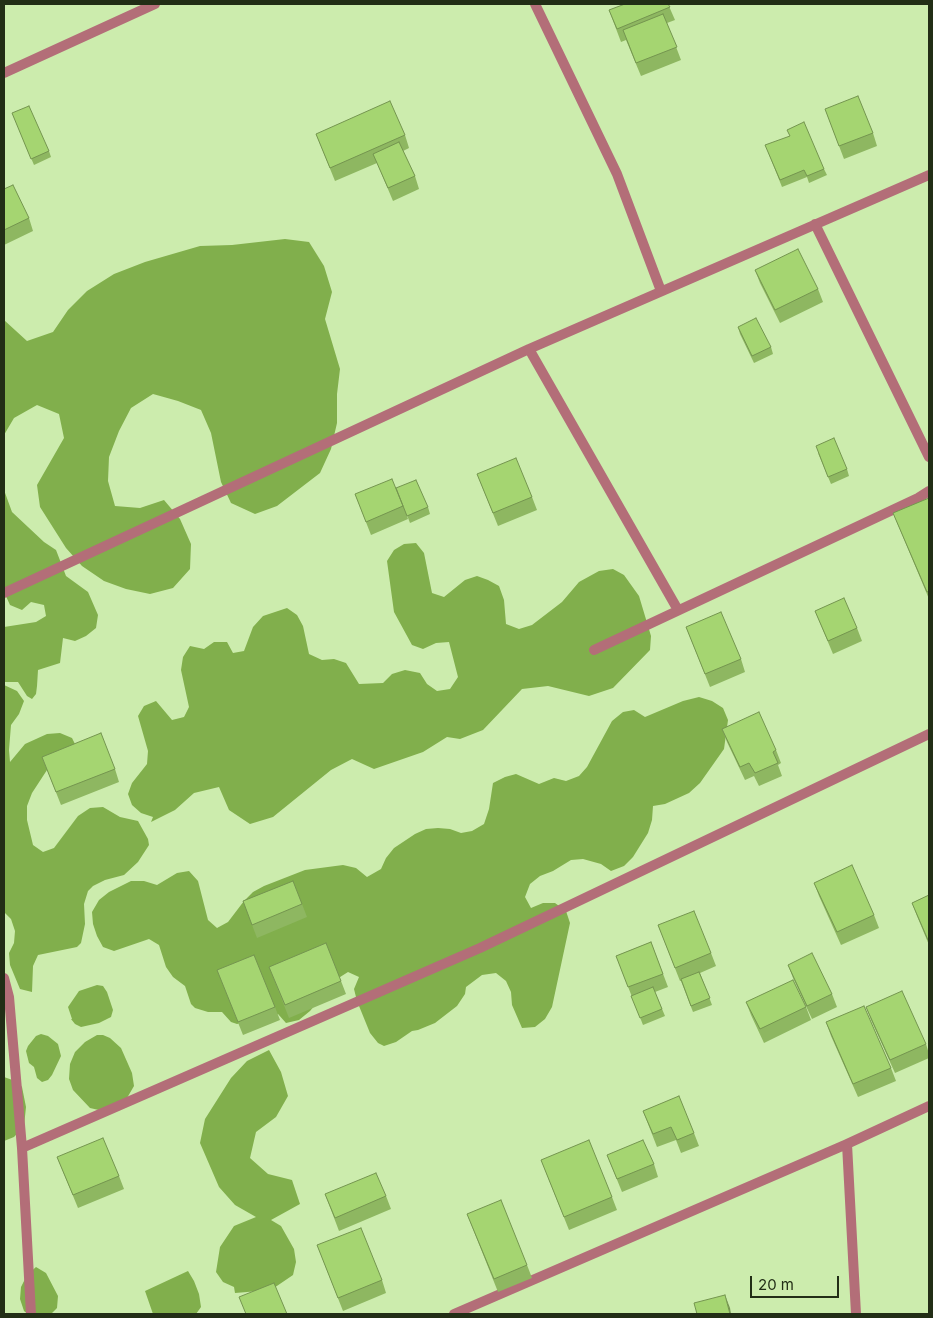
<!DOCTYPE html>
<style>
body{margin:0}
#map{position:relative;width:933px;height:1318px;overflow:hidden;background:#ccecad;font-family:Inter,sans-serif}
canvas{display:block}
.frame{position:absolute;inset:0;border:5px solid #222e16;pointer-events:none}
.scale{position:absolute;left:750px;top:1276px;width:89px;height:22px;box-sizing:border-box;border:2px solid #222e16;border-top:0;padding-left:6px;font-size:15px;line-height:18px;white-space:nowrap;color:#222e16;-webkit-text-stroke:4px #ccecad;paint-order:stroke}
</style>
<div id="map">
<canvas width="933" height="1318"></canvas>
<div class="frame"></div>
<div class="scale">20 m</div>
</div>
<script>
const context = document.querySelector('canvas').getContext('2d');
context.lineJoin = 'round';
function paint(path, color) { context.fillStyle = color; context.fill(path, 'evenodd'); }
const toPath = rows => new Path2D(rows.map(r => 'M' + r).join(''));
function trace(path, color, width, dash) { context.strokeStyle = color; context.lineWidth = width; context.lineCap = dash ? 'butt' : 'round'; context.setLineDash(dash || []); context.stroke(path); }
const forest = toPath([
 [285,239,309,242,324,266,332,292,325,319,340,369,337,394,337,423,331,449,320,473,277,506,255,514,231,503,221,482,211,433,201,410,178,401,153,394,131,408,119,431,109,457,108,481,115,506,140,508,164,500,180,519,191,544,190,569,173,588,150,594,126,589,104,581,82,566,66,548,40,507,37,485,64,438,59,414,37,405,14,418,4,435,4,320,27,341,53,332,68,310,87,291,114,274,145,262,200,246,232,245],
 [4,490,12,512,44,542,56,550,66,576,88,592,98,615,96,628,86,636,75,641,63,638,60,663,38,670,37,686,36,694,32,699,27,696,18,682,4,682,4,627,36,622,46,616,44,605,31,602,22,610,10,605,5,594,4,582],
 [416,543,424,553,432,593,444,597,465,580,477,576,488,580,499,586,504,600,506,624,519,629,532,625,562,602,579,582,599,571,613,569,624,575,639,596,651,636,650,650,613,688,589,696,548,686,522,689,483,730,460,739,447,737,423,752,374,769,352,759,331,770,273,817,250,824,229,810,219,787,194,793,175,810,151,822,153,817,141,813,132,805,128,794,132,783,147,764,148,751,138,716,144,706,156,701,172,720,184,717,189,707,181,670,183,657,190,646,204,649,214,642,227,642,233,653,244,651,253,627,263,616,287,608,297,615,303,626,309,654,322,660,334,659,346,663,359,684,383,683,392,674,405,670,420,673,427,684,437,691,450,689,458,677,449,642,436,643,423,649,412,645,394,612,387,561,394,550,404,544],
 [4,685,17,691,24,701,19,714,11,725,9,750,10,762,25,744,47,734,60,733,72,738,78,750,47,770,32,793,27,806,27,820,33,845,43,852,54,848,78,816,90,808,103,807,120,817,138,821,148,839,149,845,138,862,124,875,105,880,93,886,88,891,84,904,85,924,81,943,77,947,38,955,33,966,32,992,20,989,10,965,9,953,14,943,15,931,11,919,4,912],
 [699,697,712,701,723,708,728,720,724,749,700,783,689,793,665,804,653,806,652,820,648,833,633,857,624,866,611,871,601,864,583,859,571,860,553,871,540,876,530,884,525,897,531,908,543,903,555,903,566,911,570,923,552,1007,545,1019,535,1027,522,1028,512,1005,511,992,506,981,496,973,482,975,466,987,465,994,457,1006,435,1023,418,1030,412,1031,396,1042,384,1046,378,1043,370,1033,357,1001,354,989,359,977,348,972,337,979,310,1011,299,1020,286,1023,278,1014,237,1024,231,1022,222,1012,208,1012,195,1008,191,1004,185,986,173,977,166,967,159,945,149,939,114,951,103,947,97,936,93,924,92,912,99,900,109,892,131,881,144,881,157,885,177,873,189,871,198,881,208,920,217,928,228,922,244,901,253,892,264,886,305,870,343,865,356,868,367,877,381,869,386,858,394,848,415,834,426,829,438,828,450,829,461,833,472,831,484,824,489,809,493,783,505,777,516,774,539,784,554,778,566,781,579,776,587,767,612,721,623,712,634,710,645,717,683,701],
 [97,985,103,986,107,992,113,1010,111,1017,99,1023,81,1027,75,1024,71,1019,72,1019,68,1007,79,991],
 [41,1034,48,1036,58,1044,61,1056,52,1075,48,1080,42,1082,37,1078,34,1067,29,1063,26,1051,28,1046,36,1036],
 [97,1035,103,1035,110,1038,121,1048,132,1073,134,1086,127,1098,103,1111,90,1108,73,1090,69,1079,70,1064,75,1052,85,1042],
 [269,1050,281,1072,288,1096,276,1117,256,1132,250,1158,268,1174,292,1180,300,1204,271,1220,281,1226,294,1249,296,1262,293,1275,271,1290,235,1293,234,1287,223,1282,216,1272,220,1247,234,1226,256,1217,235,1205,219,1187,200,1143,205,1119,231,1078,247,1061],
 [4,1077,18,1082,22,1087,26,1107,24,1126,14,1137,4,1141],
 [36,1267,46,1273,58,1296,57,1308,51,1314,28,1314,24,1311,20,1299,21,1287,27,1275],
 [188,1271,194,1281,199,1294,201,1307,196,1314,153,1314,145,1291]
]);
const minor = toPath([
 [535,4,617,174,661,291],
 [4,73,155,4],
 [815,224,929,457],
 [529,349,678,610],
 [4,593,529,349,929,175],
 [594,650,918,498,929,491],
 [4,978,9,997,22,1148,31,1314],
 [847,1144,856,1314],
 [22,1148,480,948,929,734],
 [454,1314,847,1144,929,1106]
]);
const wall = toPath([
 [668,4,675,20,667,23,681,60,641,76,626,40,621,42,609,10],
 [825,109,873,133,877,146,844,159],
 [12,113,49,151,51,157,34,165],
 [316,134,405,135,409,148,403,151,415,176,419,189,393,201,377,163,335,181],
 [768,152,824,169,827,175,809,183,807,177,782,187],
 [4,189,29,218,33,231,4,245],
 [755,270,818,289,823,302,780,323,760,283],
 [738,327,771,347,773,354,754,363,740,334],
 [818,453,847,469,849,476,831,484],
 [477,474,532,497,537,510,498,526],
 [355,494,403,505,428,507,430,514,410,523,404,507,408,519,371,535],
 [929,498,929,599,893,513],
 [815,611,857,628,862,641,833,654],
 [686,627,741,659,745,672,710,687],
 [722,729,776,750,781,763,778,765,782,776,759,786,754,776,745,780,727,742],
 [42,757,115,769,119,782,61,805],
 [814,883,874,915,879,928,841,945,819,896],
 [929,895,929,945,917,916,912,903],
 [243,901,302,904,307,917,257,938],
 [658,925,711,953,716,966,700,973,712,1005,693,1012,681,981,680,981],
 [651,942,668,987,655,992,665,1016,643,1025,616,956],
 [788,965,832,994,837,1007,812,1019,793,978],
 [269,967,341,981,346,994,289,1018],
 [217,970,275,1007,280,1020,243,1035],
 [746,1002,806,1007,811,1020,764,1043,751,1015],
 [866,1007,926,1044,929,1054,929,1058,895,1073,871,1020],
 [826,1022,891,1068,896,1081,858,1097,831,1036],
 [643,1111,694,1133,699,1146,681,1153,676,1140,657,1147],
 [607,1155,654,1164,658,1177,622,1192],
 [57,1157,119,1176,124,1189,78,1208],
 [541,1160,612,1197,617,1210,569,1230],
 [325,1194,386,1196,391,1209,339,1231],
 [467,1214,527,1265,532,1278,498,1292],
 [317,1245,382,1280,386,1293,343,1311]
]);
const shadedWall = toPath([
 [725,1295,730,1308,731,1314,730,1314]
]);
const building = toPath([
 [625,4,668,4,670,7,617,29,609,10,625,4],
 [663,14,677,47,636,63,623,30,663,14],
 [858,96,873,133,839,146,825,109,858,96],
 [390,101,405,135,330,168,316,134,390,101],
 [29,106,49,151,31,159,12,113,29,106],
 [804,122,824,169,807,176,804,170,780,180,765,145,790,136,787,130,804,122],
 [399,142,415,176,388,188,373,154,399,142],
 [13,185,29,218,4,230,4,189,13,185],
 [798,249,818,289,775,310,755,270,798,249],
 [756,318,771,347,752,356,738,327,756,318],
 [834,438,847,469,828,477,816,446,834,438],
 [516,458,532,497,493,513,477,474,516,458],
 [392,479,403,506,366,522,355,494,392,479],
 [416,480,428,507,407,516,396,488,416,480],
 [929,498,929,591,927,592,893,513,929,498],
 [844,598,857,628,828,641,815,611,844,598],
 [721,612,741,659,705,674,686,627,721,612],
 [759,712,776,750,773,752,778,763,755,773,749,763,740,767,722,729,759,712],
 [101,733,115,769,56,792,42,757,101,733],
 [852,865,874,915,837,932,814,883,852,865],
 [293,881,302,904,252,925,243,901,293,881],
 [929,895,929,939,928,940,912,903,929,895],
 [694,911,711,953,675,968,658,925,694,911],
 [651,942,663,974,628,987,616,956,651,942],
 [326,943,341,981,285,1005,269,967,326,943],
 [812,953,832,994,807,1006,788,965,812,953],
 [254,955,275,1007,238,1022,217,970,254,955],
 [699,972,710,998,691,1006,681,979,699,972],
 [793,980,806,1007,760,1029,746,1002,793,980],
 [653,987,662,1009,640,1018,631,996,653,987],
 [902,991,926,1044,890,1060,866,1007,902,991],
 [864,1006,891,1068,853,1084,826,1022,864,1006],
 [679,1096,694,1133,677,1140,671,1127,653,1134,643,1111,679,1096],
 [103,1138,119,1176,73,1195,57,1157,103,1138],
 [589,1140,612,1197,564,1217,541,1160,589,1140],
 [643,1140,654,1164,617,1179,607,1155,643,1140],
 [376,1173,386,1196,335,1218,325,1194,376,1173],
 [501,1200,527,1265,494,1279,467,1214,501,1200],
 [361,1228,382,1280,338,1298,317,1245,361,1228],
 [274,1283,287,1314,246,1314,239,1297,274,1283],
 [725,1295,730,1314,697,1314,694,1303,725,1295]
]);
paint(forest, '#81af4c');
trace(minor, '#b36e78', 10);
paint(wall, '#8eb761');
paint(shadedWall, '#74954f');
paint(building, '#a5d571');
trace(building, '#74954f', 1);
</script>
